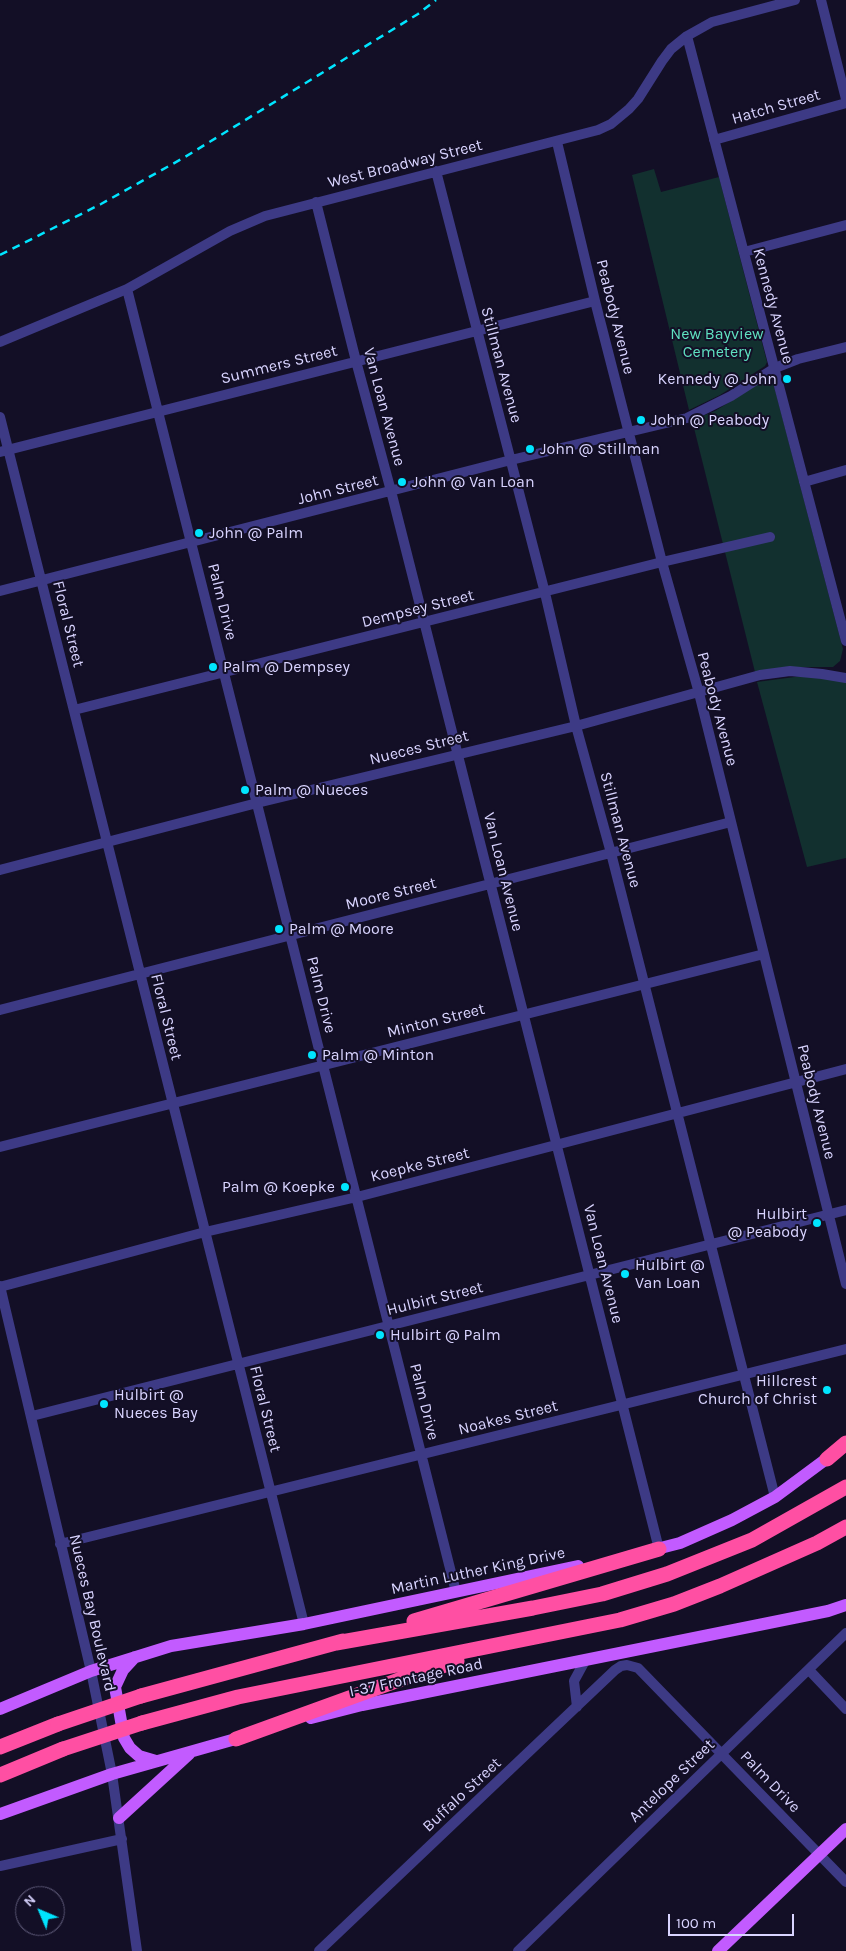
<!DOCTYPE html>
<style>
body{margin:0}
#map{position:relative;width:846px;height:1951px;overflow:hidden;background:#130f26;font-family:Karla,sans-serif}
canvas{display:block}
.north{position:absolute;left:15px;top:1886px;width:50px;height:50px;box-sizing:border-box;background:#130f26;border:1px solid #625e7d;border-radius:50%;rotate:315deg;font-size:14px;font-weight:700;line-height:20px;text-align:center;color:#d9d4ff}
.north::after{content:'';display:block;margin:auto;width:18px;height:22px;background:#00e5ff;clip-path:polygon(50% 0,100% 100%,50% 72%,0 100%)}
.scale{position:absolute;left:668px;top:1914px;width:126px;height:22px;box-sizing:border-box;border:2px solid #d9d4ff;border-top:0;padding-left:6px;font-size:15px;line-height:18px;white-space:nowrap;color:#d9d4ff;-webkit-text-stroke:4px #130f26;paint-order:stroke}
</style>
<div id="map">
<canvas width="846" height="1951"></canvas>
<div class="north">N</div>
<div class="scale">100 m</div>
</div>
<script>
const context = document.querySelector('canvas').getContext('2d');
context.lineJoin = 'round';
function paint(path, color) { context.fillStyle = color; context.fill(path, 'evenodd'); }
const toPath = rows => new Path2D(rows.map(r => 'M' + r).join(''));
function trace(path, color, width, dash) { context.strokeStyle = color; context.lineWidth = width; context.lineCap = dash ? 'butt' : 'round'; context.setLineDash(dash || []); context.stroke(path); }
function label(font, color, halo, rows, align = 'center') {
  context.font = font + ' Karla,sans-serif'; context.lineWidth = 4; context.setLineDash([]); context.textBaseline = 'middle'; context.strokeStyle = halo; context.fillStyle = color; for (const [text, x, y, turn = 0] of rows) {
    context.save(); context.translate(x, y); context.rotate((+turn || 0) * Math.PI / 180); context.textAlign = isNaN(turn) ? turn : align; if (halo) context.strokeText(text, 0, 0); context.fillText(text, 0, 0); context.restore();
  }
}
const green = toPath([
 [654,169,661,192,719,177,767,362,765,366,720,395,689,410,632,175],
 [766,379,770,379,773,382,843,649,840,661,833,667,785,667,755,672,692,420,715,411],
 [802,676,846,681,846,858,807,867,757,682]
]);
const minor = toPath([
 [821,0,846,99],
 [687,36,846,641],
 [714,140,846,103],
 [557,142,595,301,662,562,699,693,846,1284],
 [436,171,545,593,576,726,611,853,775,1497],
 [316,202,356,361,391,491,659,1549],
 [744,252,846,225],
 [127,289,456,1592],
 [0,342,127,289,230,231,265,216,598,130,611,124,629,109,638,99,662,61,671,49,687,36,712,22,795,0],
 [0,417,304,1624],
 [0,452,595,301],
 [804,482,846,470],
 [0,591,511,460,687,418,731,396,775,368,798,359,846,347],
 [74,710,662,562,770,537],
 [0,870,257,803,576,726,760,675,790,671,822,674,846,678],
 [0,1010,731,822],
 [0,1147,764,954],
 [0,1286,91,1671,112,1774,137,1951],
 [0,1287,205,1232,357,1197,846,1069],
 [32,1416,846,1210],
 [60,1544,846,1349],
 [809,1670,846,1709],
 [577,1707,574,1681,586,1659],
 [0,1866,122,1839],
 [319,1951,615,1670,621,1666,627,1665,638,1668,846,1882],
 [518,1951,846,1633]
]);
const major = toPath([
 [649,1551,680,1543,732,1520,775,1497,833,1454],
 [135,1657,123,1670,115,1687,124,1738,130,1748,139,1756,156,1761],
 [0,1709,91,1671,171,1646,304,1624,578,1566],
 [311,1718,362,1705,828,1611,846,1605],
 [0,1814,112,1774,246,1736],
 [119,1818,189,1754],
 [718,1951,846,1829]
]);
const highway = toPath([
 [827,1459,846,1443],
 [414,1621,659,1549],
 [336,1643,533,1608,602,1594,667,1574,752,1540,846,1487],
 [141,1696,343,1641],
 [142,1723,238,1697,620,1620,674,1604,720,1586,817,1543,846,1527],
 [236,1739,396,1681,457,1661],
 [0,1747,58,1724],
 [0,1775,63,1749]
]);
const rail = toPath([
 [0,255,101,204,185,157,418,14,436,0]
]);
const highwayBridge = toPath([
 [58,1724,141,1696],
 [63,1749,142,1723]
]);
const markers = [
 [787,379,5,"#00e5ff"],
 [641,420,5,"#00e5ff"],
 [530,449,5,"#00e5ff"],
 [402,482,5,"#00e5ff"],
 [199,533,5,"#00e5ff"],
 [213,667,5,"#00e5ff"],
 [245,790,5,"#00e5ff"],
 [279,929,5,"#00e5ff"],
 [312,1055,5,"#00e5ff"],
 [345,1187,5,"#00e5ff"],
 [817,1223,5,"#00e5ff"],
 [625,1274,5,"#00e5ff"],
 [380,1335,5,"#00e5ff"],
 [827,1390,5,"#00e5ff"],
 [104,1404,5,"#00e5ff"]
];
const streetNames = [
 ["Hatch Street",776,107,-16],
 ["West Broadway Street",405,164,-14],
 ["Kennedy Avenue",773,306,75],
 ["Peabody Avenue",615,317,76],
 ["Summers Street",279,365,-14],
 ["Stillman Avenue",501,365,75],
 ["Van Loan Avenue",384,407,75],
 ["John Street",338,490,-14],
 ["Palm Drive",222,602,76],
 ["Dempsey Street",418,609,-14],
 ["Floral Street",68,624,76],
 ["Peabody Avenue",717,709,75],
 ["Nueces Street",419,748,-14],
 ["Stillman Avenue",620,830,75],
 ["Van Loan Avenue",503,872,76],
 ["Moore Street",391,894,-14],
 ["Palm Drive",321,995,76],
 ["Floral Street",166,1017,76],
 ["Minton Street",436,1021,-14],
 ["Peabody Avenue",816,1102,76],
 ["Koepke Street",420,1165,-14],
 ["Van Loan Avenue",603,1264,76],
 ["Hulbirt Street",435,1299,-14],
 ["Palm Drive",424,1402,76],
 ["Floral Street",265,1409,76],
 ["Noakes Street",508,1418,-14],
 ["Martin Luther King Drive",478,1571,-12],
 ["Nueces Bay Boulevard",92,1613,77],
 ["I-37 Frontage Road",416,1678,-12],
 ["Antelope Street",672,1781,-44],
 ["Palm Drive",770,1782,46],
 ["Buffalo Street",462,1795,-43]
];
const parkNames = [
 ["New Bayview",717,334],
 ["Cemetery",717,352]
];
const poiNames = [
 ["Kennedy @ John",777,379,"right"],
 ["John @ Peabody",651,420],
 ["John @ Stillman",540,449],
 ["John @ Van Loan",412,482],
 ["John @ Palm",209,533],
 ["Palm @ Dempsey",223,667],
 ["Palm @ Nueces",255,790],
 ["Palm @ Moore",289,929],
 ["Palm @ Minton",322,1055],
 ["Palm @ Koepke",335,1187,"right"],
 ["Hulbirt",807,1214,"right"],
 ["@ Peabody",807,1232,"right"],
 ["Hulbirt @",635,1265],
 ["Van Loan",635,1283],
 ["Hulbirt @ Palm",390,1335],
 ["Hillcrest",817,1381,"right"],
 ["Church of Christ",817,1399,"right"],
 ["Hulbirt @",114,1395],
 ["Nueces Bay",114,1413]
];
paint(green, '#12302f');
trace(minor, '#3d3a85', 10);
trace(major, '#c25bff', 12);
trace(highway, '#ff4fa3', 15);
trace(rail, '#00e5ff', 2.5, [8, 6]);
trace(highwayBridge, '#ff4fa3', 15);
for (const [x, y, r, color] of markers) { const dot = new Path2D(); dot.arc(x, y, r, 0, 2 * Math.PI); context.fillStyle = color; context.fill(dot); trace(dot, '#130f26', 2); }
label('16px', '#d9d4ff', '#130f26', streetNames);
label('16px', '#5fe0c0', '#130f26', parkNames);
label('16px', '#d9d4ff', '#130f26', poiNames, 'left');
</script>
